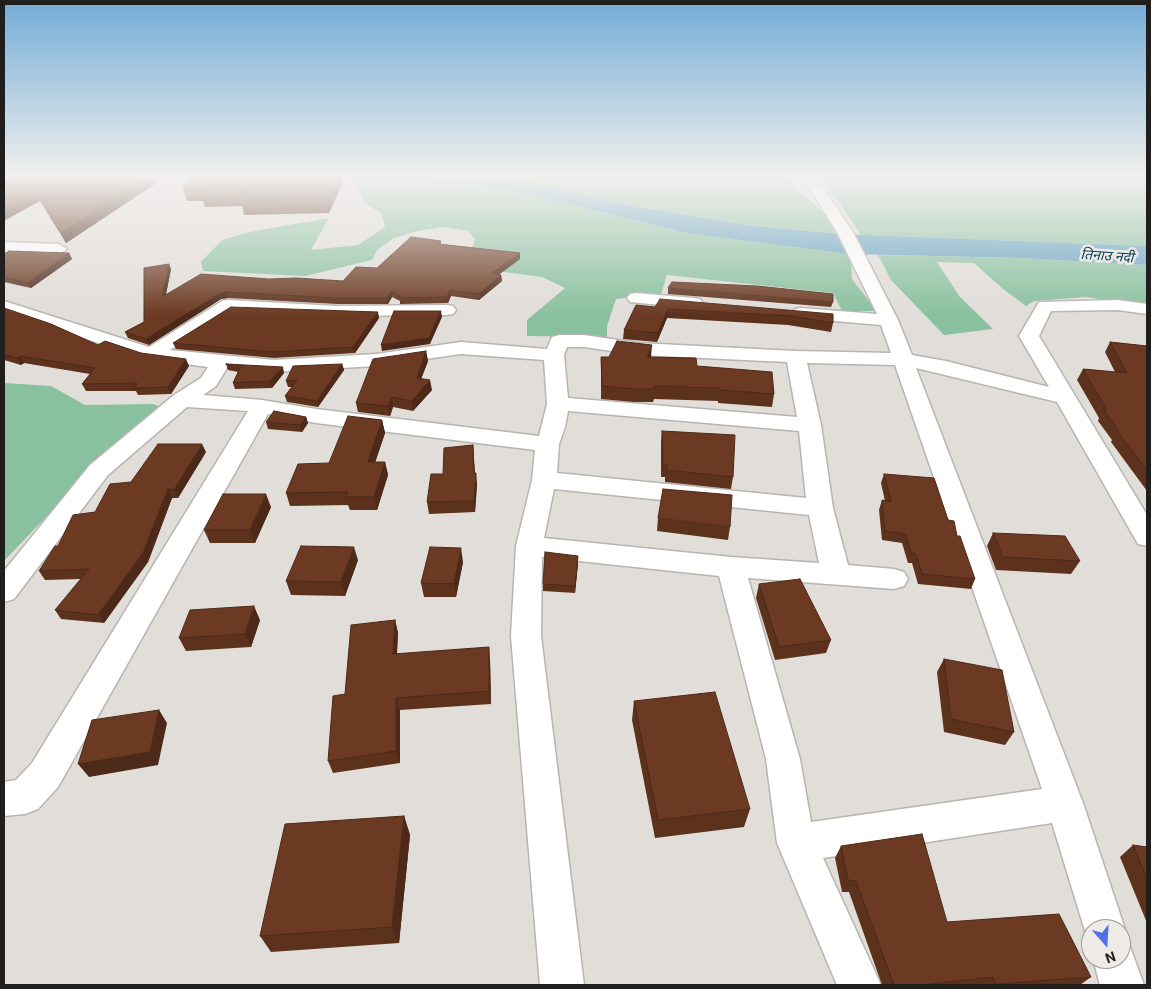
<!DOCTYPE html>
<meta charset="utf-8">
<style>
body{margin:0}
#map{position:relative;width:1151px;height:989px;overflow:hidden;background:#e1ded9;font-family:Roboto,sans-serif}
canvas{display:block}
.frame{position:absolute;inset:0;border:5px solid #201f1d;pointer-events:none}
.north{position:absolute;left:1081px;top:919px;width:50px;height:50px;box-sizing:border-box;background:#eeebe6;border:1px solid #9c9996;border-radius:50%;rotate:161deg;font-size:14px;font-weight:700;line-height:20px;text-align:center;color:#201f1d}
.north::after{content:'';display:block;margin:auto;width:18px;height:22px;background:#5071e6;clip-path:polygon(50% 0,100% 100%,50% 72%,0 100%)}
</style>
<div id="map">
<canvas width="1151" height="989"></canvas>
<div class="frame"></div>
<div class="north">N</div>
</div>
<script>
const context = document.querySelector('canvas').getContext('2d');
context.lineJoin = 'round';
function paint(path, color) { context.fillStyle = color; context.fill(path, 'evenodd'); }
const toPath = rows => new Path2D(rows.map(r => 'M' + r).join(''));
function trace(path, color, width, dash) { context.strokeStyle = color; context.lineWidth = width; context.lineCap = dash ? 'butt' : 'round'; context.setLineDash(dash || []); context.stroke(path); }
function label(font, color, halo, rows, align = 'center') {
  context.font = font + ' Roboto,"Noto Sans Devanagari",sans-serif'; context.lineWidth = 5; context.setLineDash([]); context.textBaseline = 'middle'; context.strokeStyle = halo; context.fillStyle = color; for (const [text, x, y, turn = 0] of rows) {
    context.save(); context.translate(x, y); context.rotate((+turn || 0) * Math.PI / 180); context.textAlign = isNaN(turn) ? turn : align; if (halo) context.strokeText(text, 0, 0); context.fillText(text, 0, 0); context.restore();
  }
}
const green = toPath([
 [339,176,425,176,543,198,687,233,851,254,852,279,877,311,842,311,833,293,667,275,661,294,616,299,607,326,607,337,527,336,527,320,565,288,542,277,496,271,470,256,475,240,469,231,444,227,417,231,394,238,377,250,372,260,305,276,203,271,201,262,222,240,249,232,329,218,311,250,358,245,385,227,381,213,365,204,356,182],
 [503,176,787,176,797,190,825,213,840,234,745,225,632,206],
 [817,176,1147,176,1147,246,861,235,837,199],
 [878,255,1021,258,1147,265,1147,306,1086,297,1034,301,1026,306,1003,289,974,263,937,262,960,297,993,329,944,335,891,280],
 [4,383,51,386,85,405,153,404,159,406,64,498,4,561]
]);
const water = toPath([
 [425,176,503,176,632,206,745,225,840,234,1147,246,1147,265,1021,258,849,254,687,233,543,198]
]);
const minor = toPath([
 [802,176,815,176,853,232,898,320,912,355,946,361,1049,387,1019,336,1039,302,1118,300,1147,304,1147,314,1118,310,1051,311,1039,336,1147,515,1147,546,1138,544,1057,402,916,368,1083,803,1125,929,1121,938,1121,929,1091,929,1091,944,1089,944,1052,823,823,858,881,985,837,985,777,843,766,759,719,576,542,557,541,636,584,985,540,985,511,636,516,546,532,480,535,450,316,423,268,414,58,787,38,809,25,814,4,816,4,782,16,780,32,763,248,411,187,407,108,475,14,599,4,602,4,571,90,465,174,395,201,378,208,367,144,358,4,312,4,301,149,347,222,301,228,300,337,306,447,305,453,306,456,310,453,314,447,315,337,316,232,311,170,350,274,360,376,354,461,342,547,349,552,337,559,335,584,335,639,343,796,351,891,353,881,325,801,318,795,317,792,313,795,309,801,308,877,314,837,232,802,176],
 [567,347,584,347,639,355,787,362,797,417,568,398,564,355,567,347],
 [461,354,544,360,547,404,539,436,316,409,262,400,203,395,216,386,227,368,274,372,376,366,461,354],
 [807,363,895,365,1042,789,811,822,800,759,748,578,894,589,904,586,908,579,904,572,894,569,848,565,833,508,821,425,807,363],
 [568,411,799,431,806,498,557,473,559,444,565,427,568,411],
 [554,489,809,515,819,563,731,557,544,538,554,489],
 [4,242,59,244,67,249,59,254,4,252,4,242],
 [636,293,694,298,700,299,703,303,700,307,694,308,630,302,627,298,630,294,636,293],
 [1121,941,1129,944,1144,985,1100,985,1093,959,1121,959,1121,941]
]);
const wall = toPath([
 [4,176,167,176,66,243,40,201],
 [190,176,342,176,343,182,329,213,244,215,242,206,205,207,203,201,187,201,183,187],
 [441,241,441,244,520,253,520,259,499,274,501,275,502,281,479,300,451,296,448,303,400,304,400,301,392,297,388,304,337,304,228,298,221,299,149,345,128,338,125,332,144,322,171,269,166,295,269,279,343,281,377,268],
 [69,253,72,259,31,288,4,282,4,254],
 [668,288,833,302,831,307,668,294],
 [655,307,833,314,833,323,831,332,788,325,667,318,657,342,623,339,624,330],
 [4,308,98,345,141,353,189,366,171,394,138,395,136,391,86,391,82,384,90,374,24,363,21,365,4,360],
 [379,318,355,353,274,358,176,349,173,343],
 [1110,342,1147,346,1147,491,1111,442,1112,440,1098,421,1099,418,1077,380,1083,369,1115,372,1105,352],
 [426,351,428,361,421,379,432,390,413,411,393,407,390,416,358,412,356,403],
 [601,357,651,357,697,366,774,394,772,407,718,403,718,401,654,399,653,402,634,402,601,399],
 [226,364,284,373,272,388,235,389,233,383,238,372,228,370],
 [342,364,344,370,318,407,287,402,285,396,292,387,288,387,286,381],
 [306,417,308,423,302,432,268,429,266,422],
 [382,420,385,433,375,462,385,462,388,475,377,510,350,510,348,505,290,506,286,493,329,463],
 [662,431,733,477,731,489,665,482,665,477,661,477,661,442],
 [473,445,475,473,477,484,475,512,429,514,427,502,443,474],
 [206,452,178,498,172,498,148,562,104,623,61,619,55,610,81,579,45,580,39,571,58,546,95,512,131,482],
 [884,474,948,520,957,536,975,579,971,589,918,584,912,563,908,563,902,543,882,540,879,510,882,500,885,501,881,483],
 [271,507,255,543,210,543,204,530],
 [658,518,730,527,728,540,657,531],
 [993,533,1080,561,1071,574,996,570,987,546],
 [358,560,345,596,291,595,286,581],
 [463,562,456,597,424,597,421,583],
 [578,563,575,593,543,591,543,584],
 [759,584,831,640,826,653,775,660,756,598],
 [260,620,251,647,186,651,179,638],
 [395,620,398,633,397,654,490,660,491,704,400,710,400,763,333,773,328,761,345,694],
 [944,659,1014,732,1005,745,944,732,937,672],
 [634,701,750,809,744,827,655,838,632,720],
 [404,816,410,835,399,943,271,952,260,936],
 [1133,845,1147,847,1147,923,1120,857],
 [841,846,947,922,1091,977,1080,985,882,985,849,892,842,892,835,858]
]);
const shadedWall = toPath([
 [151,176,167,176,66,243,61,233],
 [337,176,342,176,343,182,329,213,326,199],
 [36,192,40,201,4,221,4,209],
 [69,253,72,259,31,288,28,283],
 [520,253,520,259,493,279,492,273],
 [169,264,171,269,164,303,162,297],
 [501,275,502,281,479,300,479,294],
 [450,290,451,296,448,303,447,297],
 [391,291,392,297,388,304,387,298],
 [226,292,228,298,221,299,149,345,146,339,219,294],
 [668,309,667,318,657,342,658,333],
 [441,311,442,317,430,344,382,351,381,345],
 [378,312,379,318,355,353,353,347],
 [652,345,651,357,647,357],
 [426,351,428,361,418,387,417,378],
 [20,356,24,363,21,365,17,358],
 [186,359,189,366,171,394,168,387],
 [342,364,344,370,318,407,317,401],
 [283,367,284,373,272,388,270,381],
 [430,380,432,390,413,411,412,401],
 [392,397,393,407,390,416,388,406],
 [306,417,308,423,302,432,300,425],
 [382,420,385,433,371,475,368,462],
 [202,444,206,452,178,498,174,490],
 [473,445,475,482,476,473,477,484,475,512,474,501,474,473],
 [385,462,388,475,377,510,374,497],
 [168,489,172,498,148,562,104,623,98,615],
 [266,494,271,507,255,543,250,530],
 [354,547,358,560,345,596,341,582],
 [461,548,463,562,456,597,454,584],
 [578,556,578,563,575,593,575,586],
 [254,606,260,620,251,647,245,634],
 [395,620,398,633,396,666,393,654],
 [489,647,490,660,491,704,489,691],
 [396,698,400,710,400,763,396,751],
 [159,710,167,723,158,765,89,777,78,764],
 [404,816,410,835,399,943,392,927]
]);
const building = toPath([
 [4,176,151,176,61,233,36,192,4,209,4,176],
 [190,176,337,176,326,199,240,201,247,192,200,193,205,186,183,187,190,176],
 [411,237,441,241,438,244,520,253,492,273,501,275,479,294,450,290,447,297,399,298,400,296,391,291,387,298,336,298,226,292,219,294,146,339,125,332,144,322,144,268,169,264,162,297,201,274,269,279,296,278,343,281,356,267,377,268,411,237],
 [9,251,69,253,28,283,4,277,4,254,9,251],
 [672,282,757,286,833,294,833,302,668,288,672,282],
 [660,299,833,314,833,323,790,316,668,309,658,333,624,330,636,305,655,307,660,299],
 [231,307,378,312,353,347,272,352,173,343,231,307],
 [4,308,51,324,98,345,105,341,141,353,186,359,168,387,134,388,137,383,82,384,95,368,20,356,17,358,4,354,4,308],
 [394,311,441,311,429,338,381,345,394,311],
 [617,341,652,345,647,357,696,358,697,366,772,372,774,394,720,390,720,388,654,386,654,389,635,389,602,386,601,357,609,357,617,341],
 [1110,342,1147,346,1147,470,1117,431,1119,431,1104,410,1107,410,1083,369,1127,373,1110,342],
 [426,351,417,378,430,380,412,401,392,397,388,406,356,403,373,359,426,351],
 [226,364,283,367,270,381,233,383,241,366,226,364],
 [342,364,317,401,285,396,297,380,286,381,293,366,342,364],
 [274,411,306,417,300,425,266,422,274,411],
 [348,416,382,420,368,462,385,462,374,497,346,497,348,492,286,493,298,464,329,463,348,416],
 [662,431,735,435,733,477,666,470,667,465,663,465,662,431],
 [158,444,202,444,174,490,168,489,143,553,98,615,55,610,89,569,39,571,55,546,58,546,73,515,95,512,110,484,131,482,158,444],
 [473,445,474,473,476,473,474,501,427,502,431,474,443,474,444,448,473,445],
 [884,474,934,478,948,520,954,521,957,536,960,536,975,579,922,574,916,554,911,553,906,534,885,531,882,500,891,502,884,474],
 [663,489,732,495,730,527,658,518,663,489],
 [223,494,266,494,250,530,204,530,223,494],
 [993,533,1065,536,1080,561,1003,557,993,533],
 [301,546,354,547,341,582,286,581,301,546],
 [430,547,461,548,454,584,421,583,430,547],
 [545,552,578,556,575,586,543,584,545,552],
 [800,579,831,640,779,647,759,584,800,579],
 [254,606,245,634,179,638,190,610,254,606],
 [395,620,393,654,489,647,489,691,396,698,396,751,328,761,333,696,345,694,351,625,395,620],
 [944,659,1002,670,1014,732,951,719,944,659],
 [715,692,750,809,658,820,634,701,715,692],
 [159,710,150,752,78,764,92,720,159,710],
 [404,816,392,927,260,936,285,824,404,816],
 [922,834,947,922,1059,914,1091,977,996,984,993,977,921,985,894,985,856,881,848,880,841,846,922,834],
 [1133,845,1147,847,1147,878,1133,845]
]);
const farWaternames = [
 ["तिनाउ नदी",1107,257,4]
];
paint(green, '#89c09f');
paint(water, '#62a1c0');
trace(minor, '#b8b5b0', 3);
paint(minor, '#fff');
paint(wall, '#5d321d');
paint(shadedWall, '#4c2918');
paint(building, '#6c3a22');
trace(building, '#4c2918', 1);
const sky = context.createLinearGradient(0, 0, 0, 315);
sky.addColorStop(0, '#72acd8');
sky.addColorStop(0.56, '#f2f0ee');
sky.addColorStop(1, '#f2f0ee00');
context.fillStyle = sky;
context.fillRect(0, 0, 1151, 315);
label('italic 14px', '#094157', '#eeebe6', farWaternames);
</script>
